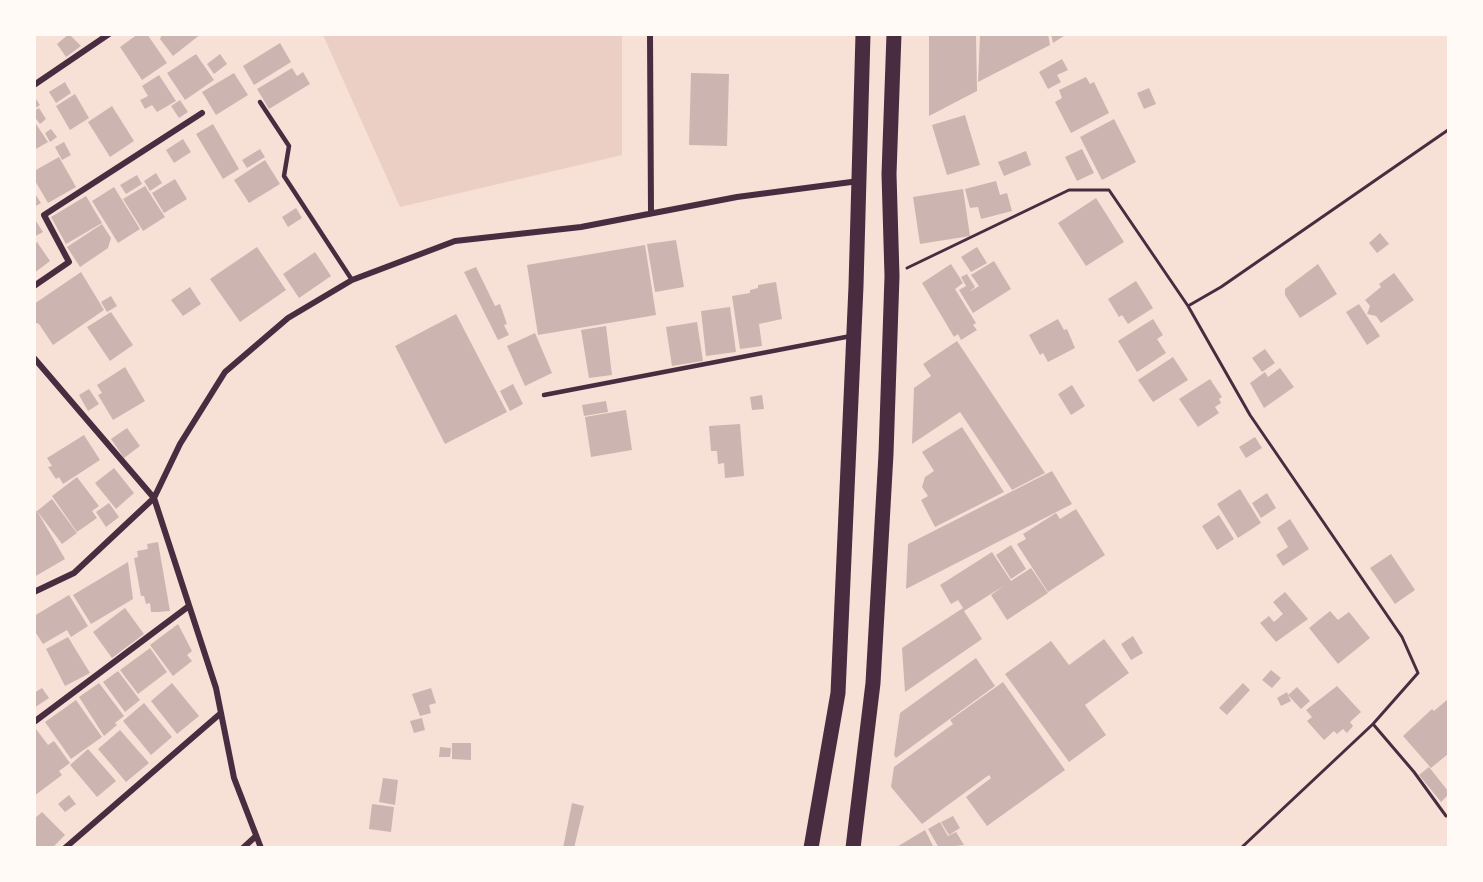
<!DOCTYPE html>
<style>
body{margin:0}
#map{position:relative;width:1483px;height:882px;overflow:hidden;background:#f7e1d7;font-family:Helvetica,sans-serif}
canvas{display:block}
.frame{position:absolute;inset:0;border:36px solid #fffaf5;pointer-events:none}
</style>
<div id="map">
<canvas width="1483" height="882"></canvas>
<div class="frame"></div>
</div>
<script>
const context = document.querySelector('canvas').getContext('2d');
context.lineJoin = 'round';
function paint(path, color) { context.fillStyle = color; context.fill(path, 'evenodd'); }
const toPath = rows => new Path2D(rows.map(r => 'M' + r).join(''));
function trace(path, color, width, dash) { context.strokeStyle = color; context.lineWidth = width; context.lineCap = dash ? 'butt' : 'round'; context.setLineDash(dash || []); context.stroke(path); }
const green = toPath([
 [323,35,622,35,622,155,400,207]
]);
const building = toPath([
 [69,34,81,46,66,57,57,44],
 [138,34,147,34,167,63,142,80,120,47],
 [162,34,201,34,173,56,160,39],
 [929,34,976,34,977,91,929,116],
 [980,34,1048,34,1050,45,978,82],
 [1051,34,1067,34,1053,43],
 [280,43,291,62,254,85,243,66],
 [196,54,214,80,185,100,167,73],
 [220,54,227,64,214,74,207,64],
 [1062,59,1068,70,1057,75,1061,82,1048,89,1039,72],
 [292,68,297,76,303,72,310,84,269,109,257,89],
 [234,73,248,95,216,115,202,92],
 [691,73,729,74,727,146,689,145],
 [159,75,176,101,157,112,152,105,145,109,140,100,148,96,142,86],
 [1086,77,1090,84,1094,82,1109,113,1071,133,1055,102,1062,98,1059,90],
 [65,82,71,93,56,103,49,92],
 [1149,88,1156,104,1144,109,1137,93],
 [75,94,89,118,70,130,56,106],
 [34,96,40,105,34,109],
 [180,100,188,112,179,118,171,106],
 [112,106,134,141,110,157,88,122],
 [39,108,46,119,40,124,34,116,34,111],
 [965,115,980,165,947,175,932,125],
 [1114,119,1136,162,1102,180,1080,137],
 [34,121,48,142,34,150],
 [213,124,239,169,223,179,196,134],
 [51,129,57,137,50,142,45,133],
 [183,139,191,152,174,163,166,150],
 [64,142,71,155,62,160,55,147],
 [260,149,265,157,247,168,242,160],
 [1082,149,1094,173,1077,181,1065,157],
 [1026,151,1031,165,1004,176,998,162],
 [59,157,76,187,48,203,34,179,34,171],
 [265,160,280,184,249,203,234,180],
 [156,173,162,183,150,191,144,181],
 [137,175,142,184,126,194,120,185],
 [175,179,187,199,164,213,152,193],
 [996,181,1000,195,1007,193,1012,211,981,219,978,207,970,208,965,189],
 [145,186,165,217,143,231,123,199],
 [114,187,140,229,118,243,92,201],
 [963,189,970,236,920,244,913,197],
 [34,192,41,203,34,207],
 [86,196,102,223,66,244,51,217],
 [1096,198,1124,242,1086,266,1058,223],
 [296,208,302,218,288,227,282,217],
 [34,218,43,232,34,237],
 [102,224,111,238,108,248,80,267,67,247],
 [1380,233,1389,244,1377,253,1369,243],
 [676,240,684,287,655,292,647,244],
 [37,242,50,261,34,273,34,244],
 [645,245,656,315,538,335,527,265],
 [257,247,286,290,240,322,210,279],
 [977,247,987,263,971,272,961,257],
 [315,252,331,276,299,298,283,274],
 [994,261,1011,289,973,313,959,290,966,286,961,277,967,274,975,287,969,292,979,286,971,275],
 [951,264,963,283,955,289,976,323,973,325,977,330,961,340,958,334,954,337,922,283],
 [1318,264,1337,294,1300,318,1285,295,1285,289],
 [476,267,495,306,500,304,507,324,504,325,509,335,498,340,464,272],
 [81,272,104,310,53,345,39,324,34,322,34,304],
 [1394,273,1414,300,1381,323,1376,316,1367,314,1370,306,1365,300,1381,287,1379,284],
 [1136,281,1153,308,1128,324,1122,315,1119,317,1108,299],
 [776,282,782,319,759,324,762,346,740,349,732,296,750,293,750,290,758,288,758,285],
 [190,287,201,304,183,316,171,300],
 [111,296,117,306,107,312,101,302],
 [1359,304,1380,336,1367,345,1346,312],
 [730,307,736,352,706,356,701,311],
 [111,312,133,345,110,361,87,327],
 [456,314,507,412,445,444,395,346],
 [1058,319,1064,330,1067,329,1075,348,1048,362,1043,353,1040,355,1029,335],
 [1153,319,1163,335,1157,339,1166,353,1137,372,1118,341],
 [697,322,703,361,672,366,666,327],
 [606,326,612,375,589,378,581,330],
 [535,333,552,373,525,386,507,346],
 [957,341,1045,473,1012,490,960,412,912,444,914,388,931,376,923,364],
 [1265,349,1275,363,1262,372,1252,358],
 [1173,357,1188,380,1153,402,1138,380],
 [125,367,145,401,113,420,98,395,102,393,97,385],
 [1280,368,1294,387,1264,408,1250,383,1265,372,1268,377],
 [1210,379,1222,397,1219,399,1221,403,1215,407,1219,413,1198,427,1179,399],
 [513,384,523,404,510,411,500,391],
 [1072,385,1085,406,1071,415,1058,394],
 [89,389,99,404,88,411,79,395],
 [762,395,764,409,752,410,750,397],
 [606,401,608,412,584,416,582,405],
 [626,410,632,450,591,457,585,417],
 [740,424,744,476,725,478,724,463,718,464,717,451,711,451,709,426],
 [962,427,1004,492,935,527,921,500,928,496,922,487,925,477,934,471,922,452],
 [127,428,140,446,124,458,111,439],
 [84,435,100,460,63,484,59,477,56,479,48,467,52,466,47,458],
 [1255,437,1262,448,1246,458,1239,447],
 [114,468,134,493,116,509,95,483],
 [1052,471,1072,504,906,589,908,544],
 [77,477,99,506,92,511,97,518,77,532,52,496],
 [1240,489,1261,523,1238,538,1217,504],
 [1267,493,1276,508,1261,518,1252,503],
 [52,499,77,533,62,544,37,511],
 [109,503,119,517,106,527,96,512],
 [1076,509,1105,555,1048,592,1017,544,1026,539,1023,534,1056,513,1060,519],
 [37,511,65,559,34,577,34,512],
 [1219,515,1234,539,1217,550,1202,526],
 [1290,519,1309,549,1283,566,1276,555,1288,547,1277,528],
 [158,542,170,611,158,612,151,612,150,603,146,604,144,596,141,596,134,558,138,557,137,551,148,549,147,544],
 [1011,545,1026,569,1011,579,996,555],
 [992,552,1011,581,1031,568,1048,593,1007,620,991,595,1005,585,964,611,982,639,905,692,902,648,963,608,958,600,951,604,940,585],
 [1391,554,1415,590,1395,604,1370,568],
 [128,562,133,599,91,624,73,595],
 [1285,592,1308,619,1276,642,1260,623,1269,616,1274,622,1283,614,1273,602],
 [69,595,88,626,71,637,67,630,43,644,34,630,34,616],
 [125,608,144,634,112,658,93,632],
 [1330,611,1338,620,1349,612,1370,638,1338,664,1309,628],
 [178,624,192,651,187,655,192,661,173,676,150,645],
 [1133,636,1143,653,1131,660,1121,644],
 [68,637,90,673,65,686,46,649],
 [1104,639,1129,673,1085,705,1106,735,1069,762,1005,674,1051,641,1069,665],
 [150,648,167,672,138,694,120,670],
 [976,658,995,686,896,758,894,755,900,713],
 [1271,670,1281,678,1272,688,1262,680],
 [118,671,140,700,125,712,103,682],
 [1003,682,1065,770,987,826,966,797,991,778,989,775,922,824,891,787,894,767,953,724,950,720],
 [99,683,124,716,115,723,117,725,104,736,79,697],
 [172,683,199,716,177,734,151,701],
 [1243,683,1250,690,1227,715,1219,708],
 [1337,686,1361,712,1350,722,1353,726,1347,733,1343,729,1337,734,1334,731,1324,740,1307,721,1312,717,1306,710],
 [1297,687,1310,701,1301,709,1288,695,1291,701,1281,706,1277,698,1287,692,1288,695],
 [42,688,49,698,34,708,34,693],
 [431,688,436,703,429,705,431,713,420,716,412,694],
 [1448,699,1448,754,1431,768,1403,736,1432,709,1434,711],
 [76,700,102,737,71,759,45,722],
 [144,703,172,737,151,755,123,721],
 [422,718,425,730,414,733,410,721],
 [36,729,48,745,54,741,70,763,59,771,62,775,34,796],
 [120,730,149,763,126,782,98,749],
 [452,743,471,743,471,760,452,759],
 [440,747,451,748,450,757,439,757],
 [88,749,116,781,97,797,70,765],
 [1429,767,1448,791,1448,795,1441,802,1419,775],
 [383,778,398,780,395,805,379,802],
 [69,795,76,804,65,812,58,804],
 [572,803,584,806,574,848,563,848],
 [372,804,394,807,391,832,369,829],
 [42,812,65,835,52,848,34,848,34,819],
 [953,816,960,828,949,835,941,822],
 [940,822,948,836,956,832,964,845,939,848,928,829],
 [925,830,934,848,895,848]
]);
const path = toPath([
 [907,268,1069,190,1109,190,1188,306,1221,287,1448,130],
 [1188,306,1250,415,1402,637,1418,673,1373,724,1241,848],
 [1373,724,1414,772,1446,816]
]);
const service = toPath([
 [260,102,289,146,284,176,352,280],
 [544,395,851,336]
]);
const minor = toPath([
 [650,34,651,213],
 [34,85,109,34],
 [34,286,69,262,44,215,202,113],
 [34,358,154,498,216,688,234,778,261,848],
 [34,592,74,573,154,498,180,444,225,372,288,318,352,280,455,241,581,227,737,197,859,181],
 [34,722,189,606],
 [65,848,221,713],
 [243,848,256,836]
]);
const trunk = toPath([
 [811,848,838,693,856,286,863,34],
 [853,848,873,683,886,454,892,276,889,174,894,34]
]);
paint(green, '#ebcfc5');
paint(building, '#ccb4b1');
trace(path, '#4a2c40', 3);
trace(service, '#4a2c40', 4.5);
trace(minor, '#4a2c40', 6);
trace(trunk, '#4a2c40', 15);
</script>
